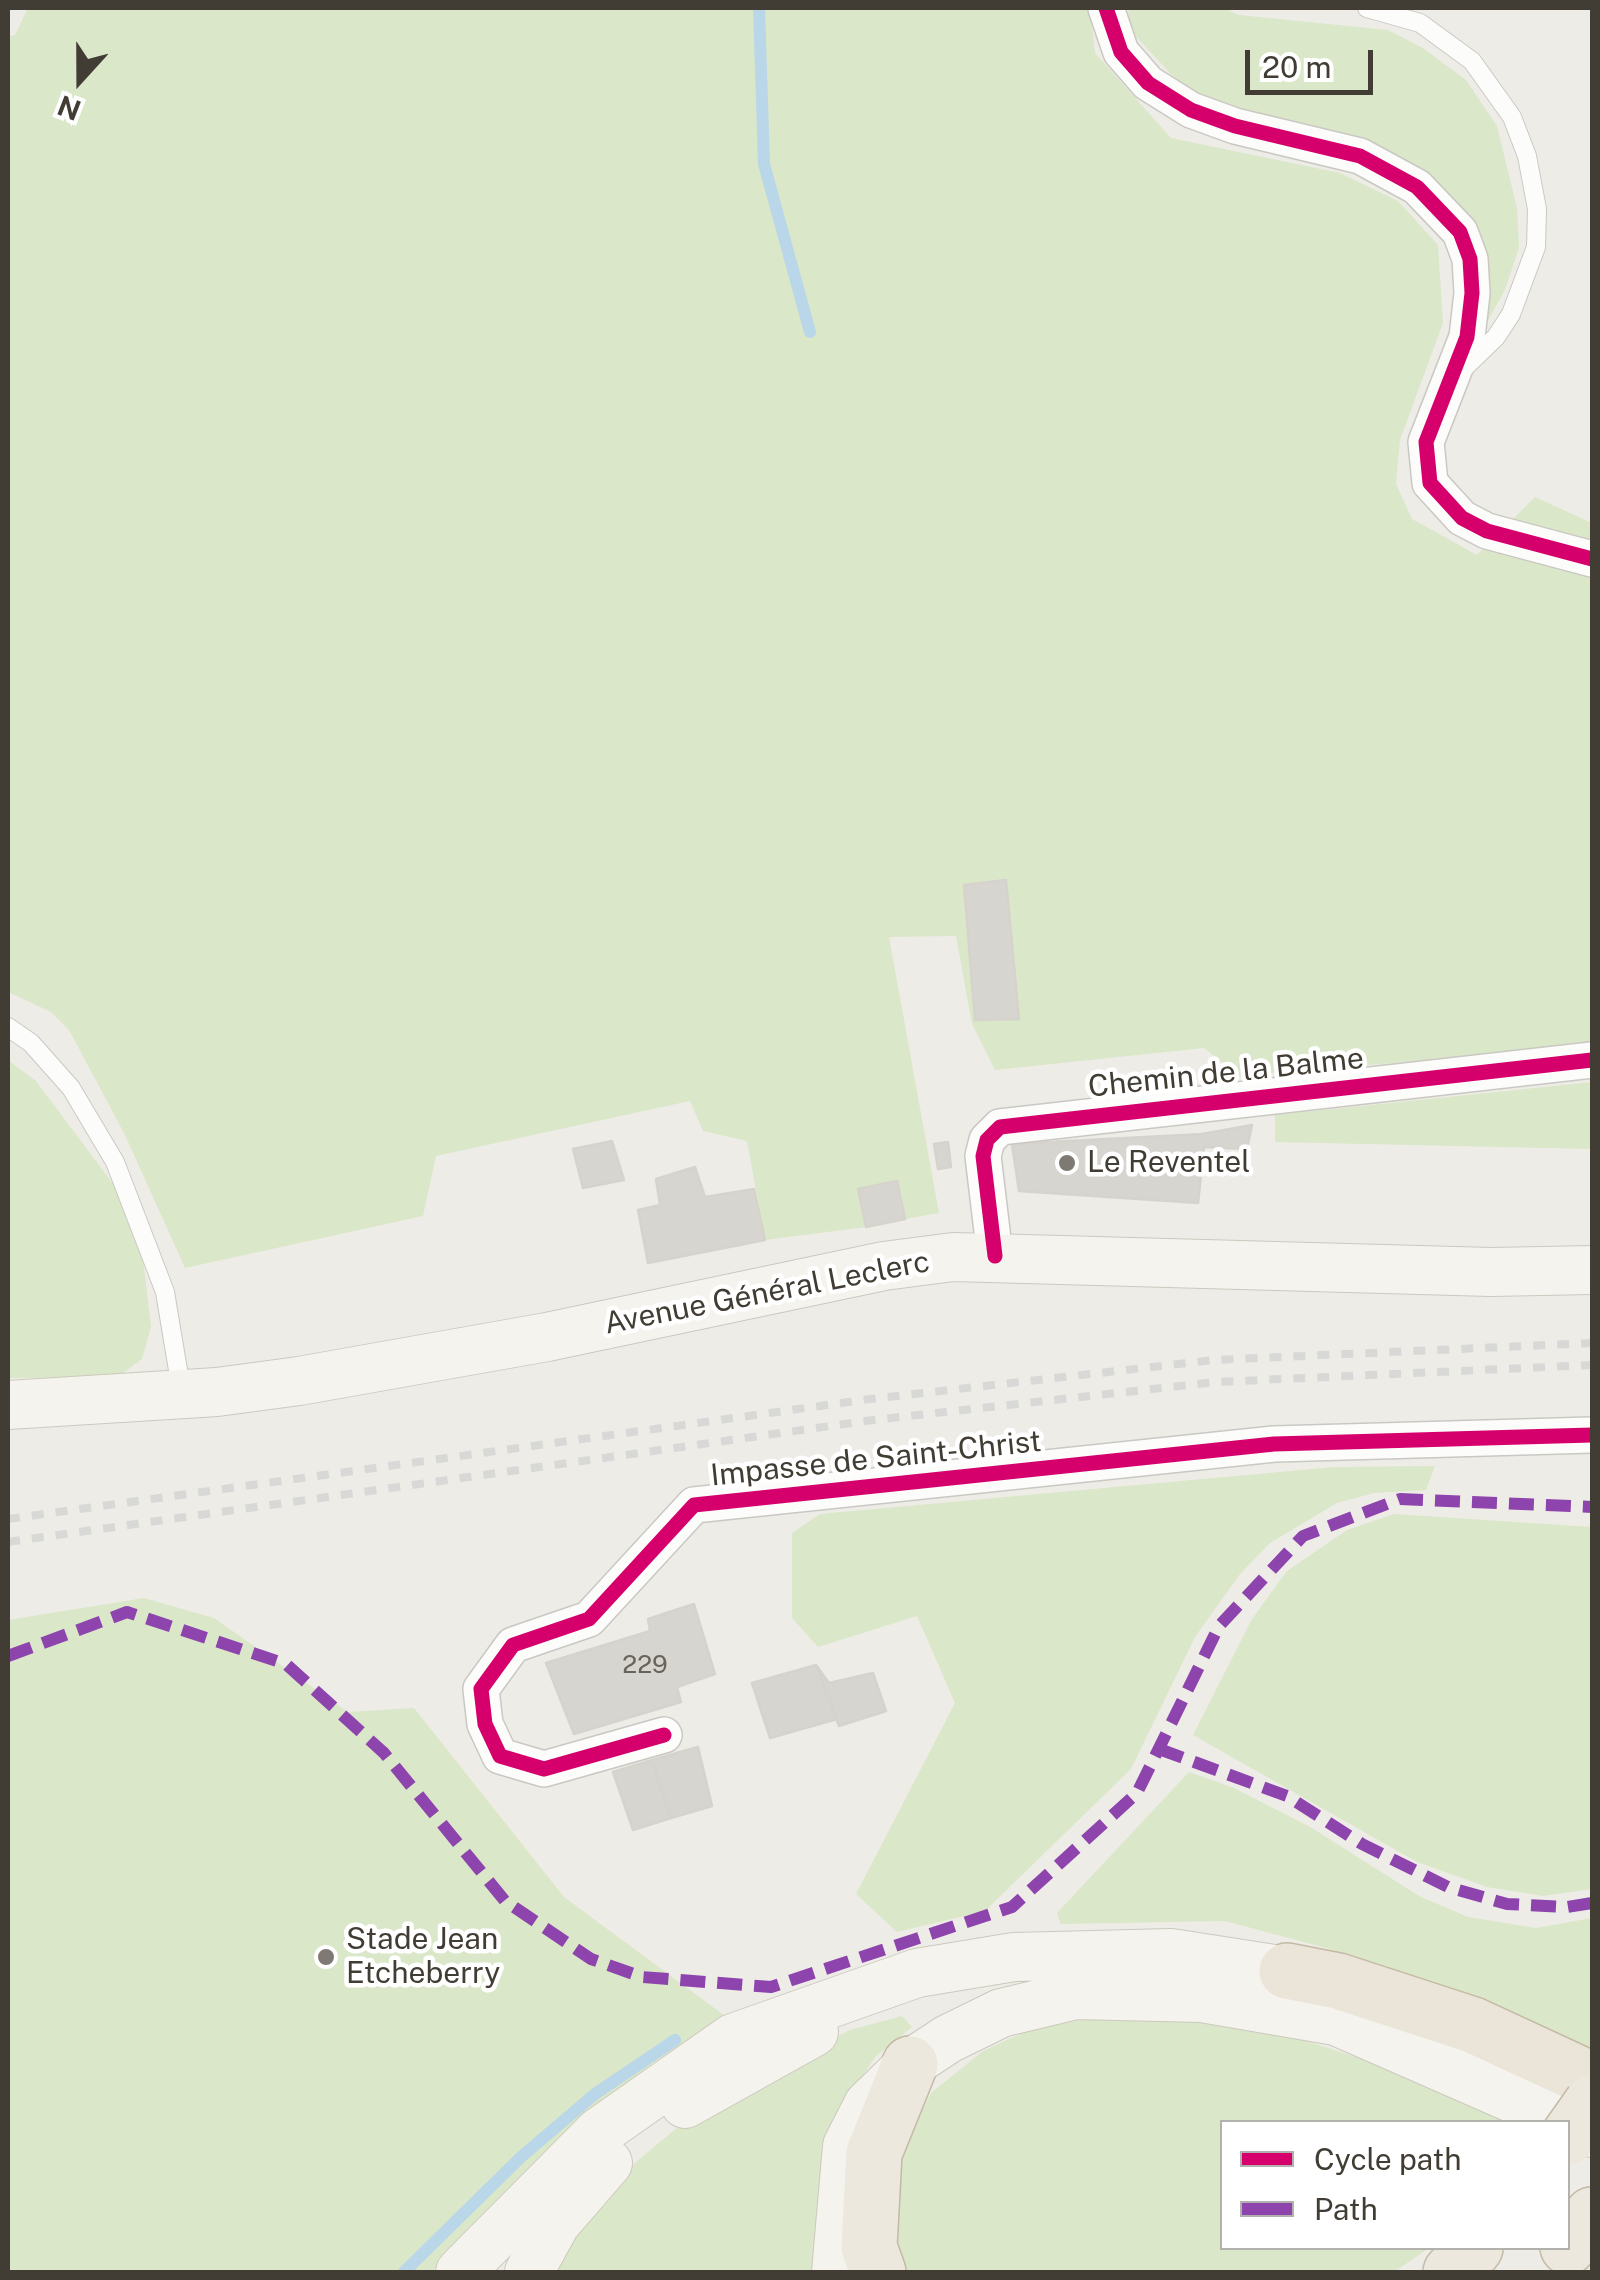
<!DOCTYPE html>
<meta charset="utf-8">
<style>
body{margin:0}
#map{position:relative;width:1600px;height:2280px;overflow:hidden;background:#eeece7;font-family:"Public Sans",sans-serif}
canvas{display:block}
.frame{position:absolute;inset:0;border:10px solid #423d34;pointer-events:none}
.legend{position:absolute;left:1220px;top:2120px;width:350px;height:130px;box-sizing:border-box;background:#fff;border:2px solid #b3b1ae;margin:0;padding:12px 18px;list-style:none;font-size:30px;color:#423d34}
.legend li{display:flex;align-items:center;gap:20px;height:50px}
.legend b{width:50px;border:2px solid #b3b1ae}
.north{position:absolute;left:30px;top:30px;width:100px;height:100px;-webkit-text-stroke:8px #fff;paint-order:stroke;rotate:201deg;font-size:28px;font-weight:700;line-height:40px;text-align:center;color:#423d34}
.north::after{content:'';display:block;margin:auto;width:35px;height:45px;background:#423d34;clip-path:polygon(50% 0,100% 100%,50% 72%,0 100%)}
.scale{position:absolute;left:1245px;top:50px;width:128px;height:45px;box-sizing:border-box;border:5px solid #423d34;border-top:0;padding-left:12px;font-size:30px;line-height:35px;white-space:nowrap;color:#423d34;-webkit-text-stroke:8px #fff;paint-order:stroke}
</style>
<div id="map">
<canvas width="1600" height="2280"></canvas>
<div class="frame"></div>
<ul class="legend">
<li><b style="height:12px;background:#d6006c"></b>Cycle path</li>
<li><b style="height:12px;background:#8e44ad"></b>Path</li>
</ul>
<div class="north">N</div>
<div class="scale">20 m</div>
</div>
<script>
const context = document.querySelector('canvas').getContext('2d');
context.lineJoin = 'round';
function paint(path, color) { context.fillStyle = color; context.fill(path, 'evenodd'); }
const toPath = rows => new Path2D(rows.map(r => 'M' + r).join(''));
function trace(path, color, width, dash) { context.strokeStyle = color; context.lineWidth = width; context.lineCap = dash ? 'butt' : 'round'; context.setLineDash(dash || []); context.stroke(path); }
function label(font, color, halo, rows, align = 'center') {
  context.font = font + ' "Public Sans",sans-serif'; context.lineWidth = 9; context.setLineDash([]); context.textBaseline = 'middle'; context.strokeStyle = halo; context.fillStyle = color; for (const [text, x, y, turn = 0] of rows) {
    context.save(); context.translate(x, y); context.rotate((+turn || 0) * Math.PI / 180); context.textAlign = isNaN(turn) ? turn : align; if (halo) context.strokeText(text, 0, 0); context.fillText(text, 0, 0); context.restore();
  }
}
const green = toPath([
 [28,8,1090,8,1095,53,1171,138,1340,173,1398,201,1438,245,1443,323,1400,440,1396,484,1412,519,1477,555,1535,497,1592,523,1592,1046,1239,1076,1204,1048,995,1070,972,1024,956,936,889,937,939,1213,905,1219,897,1182,866,1227,765,1240,747,1141,703,1131,690,1101,436,1156,423,1216,185,1268,125,1135,69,1030,51,1012,8,992,8,36,15,35],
 [1128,8,1223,8,1239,15,1388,30,1423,48,1466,80,1497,126,1517,208,1519,248,1505,290,1481,333,1484,256,1307,126,1224,105,1181,85,1130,30],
 [8,1060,36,1081,120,1193,142,1250,151,1327,142,1359,118,1377,8,1378],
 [1592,1082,1592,1149,1275,1142,1275,1115],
 [1435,1466,1426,1490,1374,1493,1337,1503,1270,1543,1240,1574,1195,1637,1131,1769,985,1911,897,1932,856,1894,955,1703,917,1616,818,1647,792,1618,792,1533,820,1514,1334,1467],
 [1394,1514,1592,1527,1592,1889,1543,1896,1487,1887,1417,1862,1193,1735,1252,1619,1287,1571,1347,1530],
 [144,1598,214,1618,348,1712,414,1708,564,1897,725,2016,653,2063,577,2123,521,2176,432,2272,8,2272,8,1620],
 [1189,1772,1234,1788,1312,1828,1419,1896,1468,1917,1536,1928,1592,1918,1592,2054,1425,1982,1326,1948,1225,1921,1061,1924,1057,1913],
 [902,2016,912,2027,876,2056,852,2091,819,2272,548,2272,596,2196,711,2099,850,2030],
 [1108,2016,1186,2016,1279,2032,1399,2071,1521,2122,1222,2122,1222,2248,1429,2248,1394,2272,907,2272,897,2243,897,2160,931,2093,983,2051,1033,2028]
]);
const stream = toPath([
 [759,8,764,164,810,332],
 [404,2272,521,2157,595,2094,675,2040]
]);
const building = toPath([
 [1006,880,1019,1019,975,1020,964,885,1006,880],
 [1252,1125,1247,1149,1204,1147,1198,1203,1019,1191,1012,1144,1202,1134,1252,1125],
 [612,1141,624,1180,583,1188,573,1149,612,1141],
 [948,1142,951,1167,938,1169,934,1144,948,1142],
 [695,1167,705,1197,754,1189,765,1240,648,1263,638,1210,660,1205,656,1179,695,1167],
 [897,1181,905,1219,866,1227,858,1189,897,1181],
 [694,1604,715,1674,677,1687,681,1702,574,1734,546,1663,650,1631,648,1619,694,1604],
 [816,1665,837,1719,770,1738,752,1683,816,1665],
 [816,1665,829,1683,873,1673,886,1711,839,1726,816,1665],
 [698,1747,712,1806,671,1818,652,1760,698,1747],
 [652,1760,671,1818,633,1830,613,1772,652,1760]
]);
const service = toPath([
 [1367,8,1420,23,1472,61,1512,117,1527,156,1537,209,1536,247,1511,314,1496,337,1463,369],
 [8,1027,31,1043,71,1088,115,1162,165,1292,182,1394]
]);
const minor = toPath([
 [1106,8,1121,52,1148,83,1191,110,1235,126,1360,156,1417,187,1460,232,1470,259,1472,293,1467,337,1426,442,1430,483,1462,518,1487,531,1592,559],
 [995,1256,983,1156,987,1140,1000,1127,1592,1060],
 [664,1735,544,1769,500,1756,485,1724,481,1689,513,1645,589,1619,694,1505,1274,1444,1592,1435]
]);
const secondary = toPath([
 [8,1405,217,1392,299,1381,547,1337,884,1266,953,1257,1491,1272,1592,1270],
 [685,2104,814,2032],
 [460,2272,599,2132,733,2038,917,1973,1014,1957,1171,1953,1287,1971,1323,1984],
 [529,2272,556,2223,608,2163],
 [836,2272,847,2146,868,2105,910,2064,948,2039,1001,2013,1076,1995,1202,1998,1336,2021,1592,2133]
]);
const trunk = toPath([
 [1568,2247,1592,2215],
 [878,2272,869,2247,874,2153,910,2064],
 [1451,2272,1475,2248]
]);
const motorway = toPath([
 [1287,1971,1338,1981,1473,2025,1592,2080]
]);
const rail = toPath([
 [8,1519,870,1399,1214,1360,1592,1343],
 [8,1542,873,1420,1216,1382,1592,1365]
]);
const trunkBridge = toPath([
 [1568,2137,1592,2103]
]);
const quiet = toPath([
 [8,1656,127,1612,286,1664,384,1753,505,1901,591,1959,642,1977,771,1987,1012,1907,1137,1793,1219,1626,1303,1536,1400,1499,1592,1507],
 [1159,1749,1287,1796,1362,1844,1448,1887,1507,1904,1567,1907,1592,1903]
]);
const cycleway = toPath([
 [1106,8,1121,52,1148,83,1191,110,1235,126,1360,156,1417,187,1460,232,1470,259,1472,293,1467,337,1426,442,1430,483,1462,518,1487,531,1592,559],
 [995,1256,983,1156,987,1140,1000,1127,1592,1060],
 [664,1735,544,1769,500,1756,485,1724,481,1689,513,1645,589,1619,694,1505,1274,1444,1592,1435]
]);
const markers = [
 [1067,1163,10,"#7e7a73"],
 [326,1957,10,"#7e7a73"]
];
const numberNames = [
 ["229",645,1665]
];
const streetNames = [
 ["Chemin de la Balme",1226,1073,-6],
 ["Avenue Général Leclerc",767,1293,-11],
 ["Impasse de Saint-Christ",876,1459,-6]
];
const poiNames = [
 ["Le Reventel",1087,1163],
 ["Stade Jean",346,1940],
 ["Etcheberry",346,1974]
];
paint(green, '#dae7c8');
trace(stream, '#bad6e9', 12);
paint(building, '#d7d5cf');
trace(building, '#d6d3cd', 2.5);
trace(service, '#cac8c3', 20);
trace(minor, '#cac8c3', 38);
trace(secondary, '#ccc9be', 50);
trace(trunk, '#c4b9a4', 58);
trace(motorway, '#c4b9a4', 58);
trace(service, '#fcfcfb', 18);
trace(minor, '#fcfcfb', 35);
trace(secondary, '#f5f3ed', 48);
trace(trunk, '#ece8de', 55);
trace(motorway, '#eae4d9', 55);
trace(rail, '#d8d8d7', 8, [12, 12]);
trace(trunkBridge, '#c4b9a4', 58, []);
trace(trunkBridge, '#ece8de', 55);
trace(quiet, '#8e44ad', 12, [25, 12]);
trace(cycleway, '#d6006c', 15);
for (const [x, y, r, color] of markers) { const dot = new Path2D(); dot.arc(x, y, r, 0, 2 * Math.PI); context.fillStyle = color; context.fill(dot); trace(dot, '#fff', 4); }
label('25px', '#68645c', null, numberNames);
label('30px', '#423d34', '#fff', streetNames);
label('30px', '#423d34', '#fff', poiNames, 'left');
</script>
